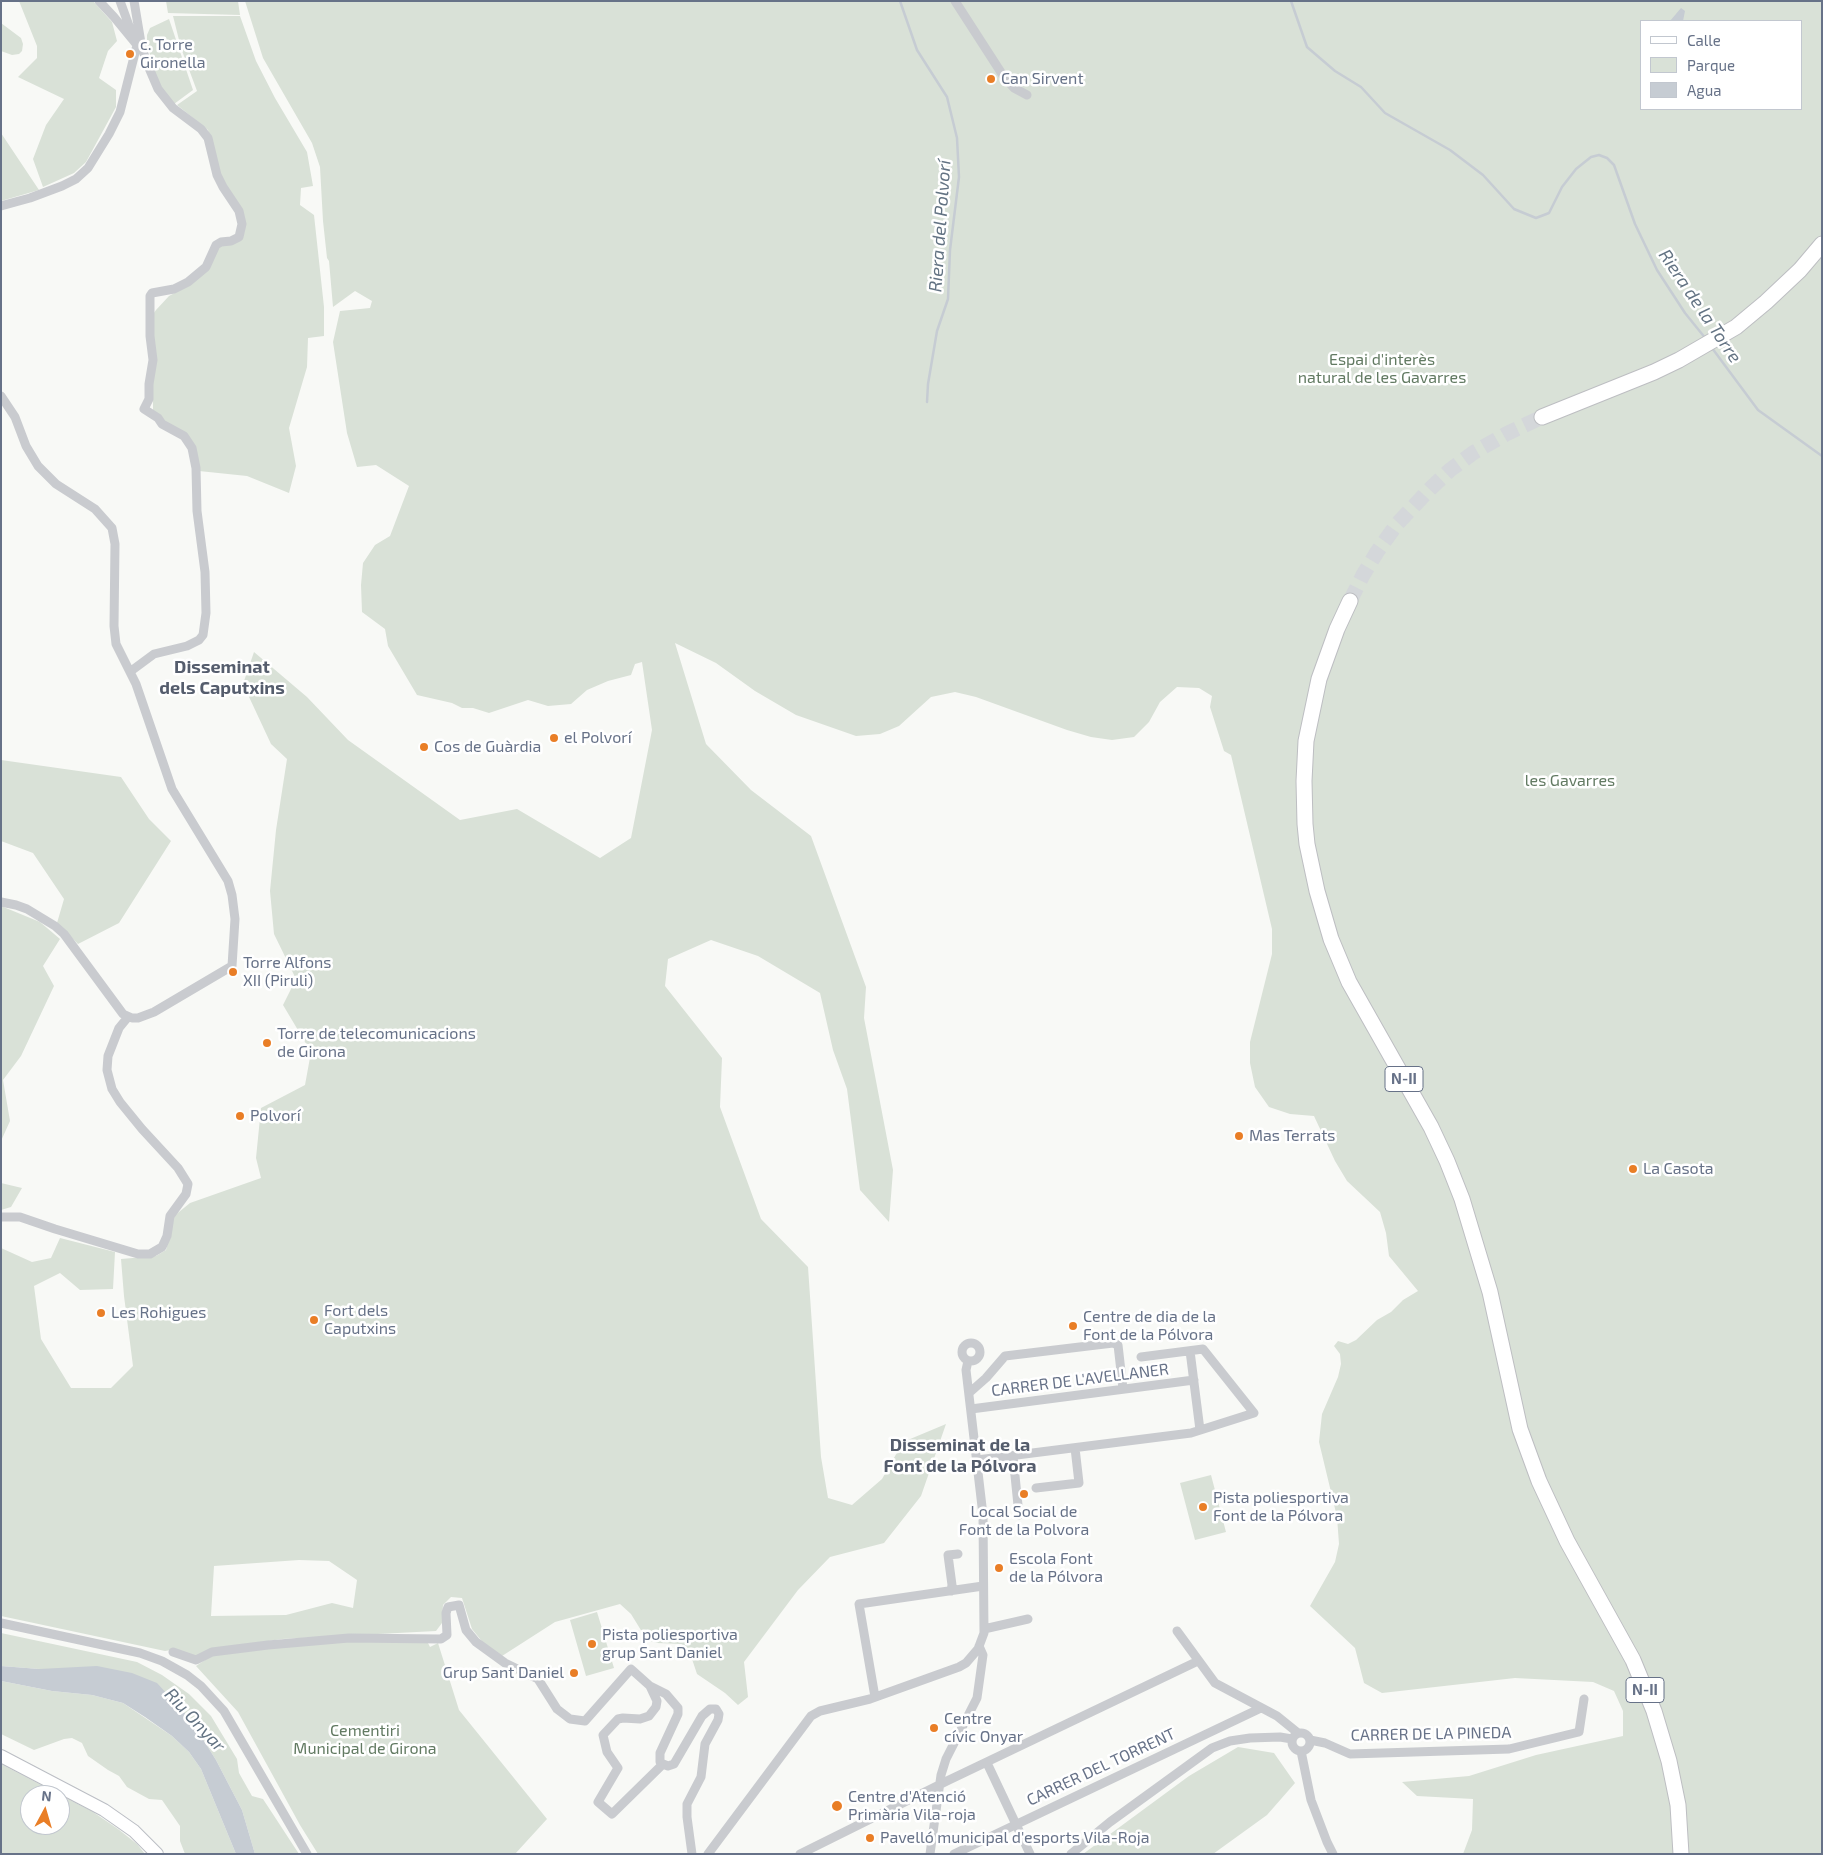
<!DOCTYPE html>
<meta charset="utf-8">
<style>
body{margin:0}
#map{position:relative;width:1823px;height:1855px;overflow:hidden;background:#f8f9f6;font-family:"Exo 2",sans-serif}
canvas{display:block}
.frame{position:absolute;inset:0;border:2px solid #677288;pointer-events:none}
.legend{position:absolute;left:1640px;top:20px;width:162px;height:90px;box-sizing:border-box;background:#fff;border:1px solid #c2c7cf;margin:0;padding:6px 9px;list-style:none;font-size:15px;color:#677288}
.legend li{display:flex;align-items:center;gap:10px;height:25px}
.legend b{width:25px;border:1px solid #c2c7cf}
.north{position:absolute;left:20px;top:1785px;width:50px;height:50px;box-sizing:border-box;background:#fff;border:1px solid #c2c7cf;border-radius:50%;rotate:6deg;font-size:14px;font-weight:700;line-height:20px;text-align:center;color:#677288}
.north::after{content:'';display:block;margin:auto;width:18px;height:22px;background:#e97e26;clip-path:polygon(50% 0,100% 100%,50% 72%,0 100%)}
</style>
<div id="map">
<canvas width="1823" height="1855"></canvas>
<div class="frame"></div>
<ul class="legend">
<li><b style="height:6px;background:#fff"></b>Calle</li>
<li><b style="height:14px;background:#d9e1d7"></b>Parque</li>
<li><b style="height:14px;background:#c6ccd3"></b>Agua</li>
</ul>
<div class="north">N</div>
</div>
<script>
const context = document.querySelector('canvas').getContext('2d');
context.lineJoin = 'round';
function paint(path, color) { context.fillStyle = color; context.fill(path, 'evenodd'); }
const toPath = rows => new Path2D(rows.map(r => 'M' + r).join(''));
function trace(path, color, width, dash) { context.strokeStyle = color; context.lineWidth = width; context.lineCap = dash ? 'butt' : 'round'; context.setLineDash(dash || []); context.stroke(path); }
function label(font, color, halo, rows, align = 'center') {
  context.font = font + ' "Exo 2",sans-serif'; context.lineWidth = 5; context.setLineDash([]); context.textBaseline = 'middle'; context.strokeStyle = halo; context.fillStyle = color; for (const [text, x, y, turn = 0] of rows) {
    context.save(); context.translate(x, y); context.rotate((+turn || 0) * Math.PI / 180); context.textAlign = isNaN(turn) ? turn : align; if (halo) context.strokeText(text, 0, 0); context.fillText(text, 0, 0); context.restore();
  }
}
const green = toPath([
 [19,1,93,1,112,22,117,41,108,51,99,78,116,90,116,107,86,162,74,173,43,187,33,159,46,125,64,99,18,77,37,58,37,46],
 [166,1,238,1,240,15,168,13],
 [245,1,1822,1,1822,1854,1463,1854,1472,1830,1473,1799,1417,1796,1402,1782,1469,1776,1536,1755,1623,1736,1623,1711,1614,1691,1593,1682,1515,1678,1382,1693,1364,1683,1355,1648,1310,1606,1335,1562,1339,1544,1337,1517,1319,1442,1322,1414,1338,1377,1341,1364,1340,1354,1334,1346,1338,1341,1348,1344,1356,1340,1377,1320,1391,1312,1403,1300,1418,1291,1389,1256,1386,1233,1380,1212,1347,1181,1335,1161,1314,1116,1290,1114,1269,1107,1255,1087,1250,1063,1250,1042,1272,954,1272,929,1231,755,1224,751,1210,707,1212,696,1199,688,1177,687,1160,702,1149,722,1134,737,1112,740,1091,737,1067,730,976,697,955,692,931,697,899,726,880,734,856,736,796,715,755,691,716,663,675,643,706,744,751,790,811,836,866,987,864,1018,893,1170,889,1222,860,1190,847,1089,833,1050,820,993,758,956,711,940,668,959,665,986,722,1058,720,1107,761,1219,808,1267,821,1457,828,1498,852,1505,882,1479,903,1442,946,1424,921,1496,884,1543,830,1557,798,1590,744,1662,748,1697,738,1705,725,1693,697,1674,689,1650,681,1644,657,1643,647,1640,631,1614,620,1604,555,1622,502,1656,485,1645,472,1629,462,1598,451,1597,443,1605,442,1623,436,1631,282,1639,208,1650,196,1658,171,1650,165,1651,1,1616,1,1248,32,1262,51,1258,60,1238,115,1252,113,1289,80,1290,60,1273,34,1286,41,1339,71,1388,111,1388,133,1366,124,1296,121,1259,156,1256,166,1250,174,1216,190,1203,261,1178,256,1158,261,1108,305,1085,311,1052,283,1005,296,979,274,934,270,891,276,830,287,759,271,744,243,684,254,652,307,697,348,740,460,820,517,809,600,858,631,838,652,730,642,662,635,664,631,675,608,681,587,690,571,704,548,706,528,700,489,713,473,708,462,708,452,703,417,695,388,646,385,629,362,612,361,585,363,563,375,545,390,536,409,486,376,465,357,467,347,433,333,342,340,311,370,308,372,301,355,291,333,307,329,261,327,258,323,221,320,167,312,143,263,58],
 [1642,21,1802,21,1802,109,1642,109],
 [299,1560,329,1561,357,1580,353,1608,332,1603,286,1615,211,1616,214,1566],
 [173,16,240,16,256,61,275,98,307,152,313,186,301,188,300,205,314,215,324,307,324,336,308,338,307,367,289,428,296,466,289,493,247,476,199,471,196,452,153,410,153,314,156,310,169,296,182,289,216,249,244,233,222,181,211,149,208,130,177,105,197,91,181,48],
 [169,19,193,90,174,104,158,83,147,44,147,35,150,28],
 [1,23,21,38,23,44,22,51,19,54,12,55,1,51],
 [1,133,39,190,1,201],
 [1,760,121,777,149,819,171,841,119,923,78,944,57,923,64,899,33,853,1,841],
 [1,906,40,922,60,939,43,966,54,986,21,1056,3,1080,10,1121,1,1141],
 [1,1183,22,1188,11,1207,1,1210],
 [1211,1475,1226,1532,1195,1540,1180,1483],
 [597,1612,614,1668,586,1676,570,1620],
 [1,1633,137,1662,162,1675,189,1694,211,1716,237,1759,239,1773,252,1796,263,1799,299,1854,255,1854,242,1810,216,1760,191,1720,39,1669,1,1666],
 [350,1640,428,1643,430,1647,438,1643,459,1710,547,1819,515,1854,318,1854,300,1825,238,1712,196,1666,214,1654],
 [1,1681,52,1691,92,1695,123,1703,172,1736,189,1752,201,1769,236,1854,185,1854,180,1841,180,1826,162,1800,149,1799,127,1787,119,1776,108,1770,88,1756,82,1743,72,1738,64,1739,34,1750,1,1734],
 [1238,1747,1274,1753,1295,1783,1267,1815,1213,1854,1083,1854,1189,1776],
 [1,1764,93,1812,118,1829,137,1844,145,1854,1,1854],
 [30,1795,60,1795,60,1825,30,1825]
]);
const water = toPath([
 [1681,8,1685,11,1683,21,1670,21],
 [1,1666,39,1669,97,1666,132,1673,157,1683,191,1720,216,1760,242,1810,255,1854,236,1854,201,1769,189,1752,172,1736,145,1717,123,1703,92,1695,52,1691,1,1681]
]);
const stream = toPath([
 [900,1,917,50,947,97,957,138,959,177,950,250,948,299,937,331,928,384,927,402],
 [1291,1,1307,47,1335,71,1361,87,1385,113,1450,150,1483,175,1514,209,1536,218,1549,213,1562,187,1576,169,1591,157,1599,155,1607,158,1614,165,1635,224,1657,270,1685,313,1706,339],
 [1712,348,1758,410,1822,456]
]);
const highwayTunnel = toPath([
 [1350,601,1363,575,1377,552,1397,524,1430,489,1450,470,1473,453,1506,434,1542,417]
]);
const street = toPath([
 [99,1,114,17,137,45],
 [120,1,132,34],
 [955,1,1004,77,1014,88,1027,95],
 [1,206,30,198,62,186,76,179,88,168,109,134,120,112,137,45],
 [1,396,15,417,26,446,38,466,56,484,95,509,112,528,115,544,114,626,116,644,136,684,172,789,228,881,232,895,235,919,232,966,154,1012,138,1018,132,1018,123,1014,64,934,55,926,27,909,16,905,1,902],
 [131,671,154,654,187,646,199,640,203,635,206,613,205,572,197,511,196,468,192,448,184,436,162,424,158,418,144,409,149,399,149,384,153,360,150,336,150,296,152,293,174,289,188,282,206,267,216,245,221,242,231,241,239,237,242,224,239,211,223,187,217,175,208,138,201,129,173,108,158,89,146,61,141,43,134,1],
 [1,1217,20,1217,55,1229,138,1254,150,1254,162,1247,167,1236,170,1216,186,1194,188,1184,178,1168,142,1129,120,1102,112,1089,107,1070,108,1056,119,1028,128,1017],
 '962 1352a9 9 0 1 1 18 0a9 9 0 1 1-18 0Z',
 [1190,1351,1200,1430],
 [969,1393,986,1378,1005,1356,1113,1343,1118,1345,1123,1389],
 [971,1409,1194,1380],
 [1013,1456,1019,1515],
 [977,1460,1191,1433,1254,1413,1203,1349,1141,1357],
 [1036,1488,1079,1483,1075,1448],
 [951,1591,952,1585,948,1555,958,1554],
 [1,1623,140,1653,162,1661,187,1675,201,1686,224,1711,307,1854],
 [984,1629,1028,1619],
 [1177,1631,1215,1683,1277,1716,1298,1733],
 [173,1652,196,1660,212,1652,268,1645,349,1638,441,1639,447,1635,446,1613,448,1607,459,1605,466,1630,476,1642,505,1663,538,1679,557,1709,570,1719,585,1721,631,1669,650,1686,666,1694,678,1708,678,1714,660,1753,660,1762,663,1764],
 [650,1686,657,1701,656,1707,649,1716,640,1719,623,1718,618,1719,603,1735,607,1752,618,1768,598,1802,612,1814,663,1764,668,1766,674,1764,702,1716,710,1709,716,1709,719,1714,718,1720,705,1744,701,1777,687,1804,687,1817,692,1854],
 [875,1697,859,1604,983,1586],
 '1292 1742a9 9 0 1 1 18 0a9 9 0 1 1-18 0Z',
 [1310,1740,1325,1743,1350,1754,1509,1749,1579,1732,1584,1699],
 [1301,1751,1311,1800,1327,1842,1333,1854],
 [987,1763,1030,1854],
 [708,1854,811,1716,820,1711,870,1699,959,1667,966,1663,978,1649,984,1633,983,1515,966,1370,968,1361],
 [800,1854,949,1780,1198,1661],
 [930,1854,941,1775,946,1759,977,1698,983,1655,979,1646],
 [954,1854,1261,1708],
 [1071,1854,1110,1822,1212,1748,1230,1741,1250,1738,1280,1737,1292,1739]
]);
const secondary = toPath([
 [1,1756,104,1810,134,1831,157,1854]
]);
const highway = toPath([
 [1542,417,1654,372,1679,360,1736,327,1766,302,1800,270,1822,244],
 [1350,601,1337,629,1319,679,1306,741,1304,781,1305,824,1307,844,1317,891,1331,939,1349,982,1431,1127,1447,1161,1462,1199,1490,1292,1520,1429,1539,1481,1567,1541,1633,1660,1654,1711,1669,1761,1678,1805,1681,1854]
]);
const markers = [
 [130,54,5,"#e97e26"],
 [991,79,5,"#e97e26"],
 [554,738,5,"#e97e26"],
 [424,747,5,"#e97e26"],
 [233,972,5,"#e97e26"],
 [267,1043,5,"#e97e26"],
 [240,1116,5,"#e97e26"],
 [1239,1136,5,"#e97e26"],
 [1633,1169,5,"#e97e26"],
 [101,1313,5,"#e97e26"],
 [314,1320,5,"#e97e26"],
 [1073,1326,5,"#e97e26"],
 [1024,1494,5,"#e97e26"],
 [1203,1507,5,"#e97e26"],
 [999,1568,5,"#e97e26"],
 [592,1644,5,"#e97e26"],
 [574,1673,5,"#e97e26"],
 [934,1728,5,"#e97e26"],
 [837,1806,6,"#e97e26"],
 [870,1838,5,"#e97e26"]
];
const shields = [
 [1404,1079,38],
 [1645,1690,38]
];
const shieldNames = [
 ["N-II",1404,1079],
 ["N-II",1645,1690]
];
const poiNames = [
 ["c. Torre",140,45],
 ["Gironella",140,63],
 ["Can Sirvent",1001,79],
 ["el Polvorí",564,738],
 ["Cos de Guàrdia",434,747],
 ["Torre Alfons",243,963],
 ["XII (Piruli)",243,981],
 ["Torre de telecomunicacions",277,1034],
 ["de Girona",277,1052],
 ["Polvorí",250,1116],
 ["Mas Terrats",1249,1136],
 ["La Casota",1643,1169],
 ["Fort dels",324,1311],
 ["Caputxins",324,1329],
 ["Les Rohigues",111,1313],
 ["Centre de dia de la",1083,1317],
 ["Font de la Pólvora",1083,1335],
 ["Pista poliesportiva",1213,1498],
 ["Font de la Pólvora",1213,1516],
 ["Local Social de",1024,1512,"center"],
 ["Font de la Polvora",1024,1530,"center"],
 ["Escola Font",1009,1559],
 ["de la Pólvora",1009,1577],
 ["Pista poliesportiva",602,1635],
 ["grup Sant Daniel",602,1653],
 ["Grup Sant Daniel",564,1673,"right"],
 ["Centre",944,1719],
 ["cívic Onyar",944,1737],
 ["Centre d'Atenció",848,1797],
 ["Primària Vila-roja",848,1815],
 ["Pavelló municipal d'esports Vila-Roja",880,1838]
];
const parkNames = [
 ["Espai d'interès",1382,360],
 ["natural de les Gavarres",1382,378],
 ["les Gavarres",1570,781],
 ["Cementiri",365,1731],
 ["Municipal de Girona",365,1749]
];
const streetNames = [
 ["CARRER DE L'AVELLANER",1080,1380,-7],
 ["CARRER DE LA PINEDA",1431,1734,-1],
 ["CARRER DEL TORRENT",1101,1767,-25]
];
const waterNames = [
 ["Riera del Polvorí",940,226,-86],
 ["Riera de la Torre",1700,306,56],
 ["Riu Onyar",195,1720,47]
];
const neighbourhoodNames = [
 ["Disseminat",222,667],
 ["dels Caputxins",222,688],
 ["Disseminat de la",960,1445],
 ["Font de la Pólvora",960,1466]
];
paint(green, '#d9e1d7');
paint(water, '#c6ccd3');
trace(stream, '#c6ccd3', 2.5);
trace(highwayTunnel, '#d4d7da', 15, [15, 8]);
trace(secondary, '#bbbec4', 14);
trace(highway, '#bdbec2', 17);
trace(street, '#c9cbcf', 9);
trace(secondary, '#fff', 12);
trace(highway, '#fff', 15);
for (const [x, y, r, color] of markers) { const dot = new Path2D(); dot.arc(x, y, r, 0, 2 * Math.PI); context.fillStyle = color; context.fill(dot); trace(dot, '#fff', 2); }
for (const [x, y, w] of shields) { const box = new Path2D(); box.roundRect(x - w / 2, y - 12.5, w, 25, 4); context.fillStyle = '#fff'; context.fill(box); trace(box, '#677288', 1); }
label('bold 15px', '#677288', null, shieldNames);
label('16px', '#677288', '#fff', poiNames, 'left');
label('16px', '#627a62', '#fff', parkNames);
label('16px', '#677288', '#fff', streetNames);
label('italic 18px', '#637383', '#fff', waterNames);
label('bold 18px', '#555d6d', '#fff', neighbourhoodNames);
</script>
